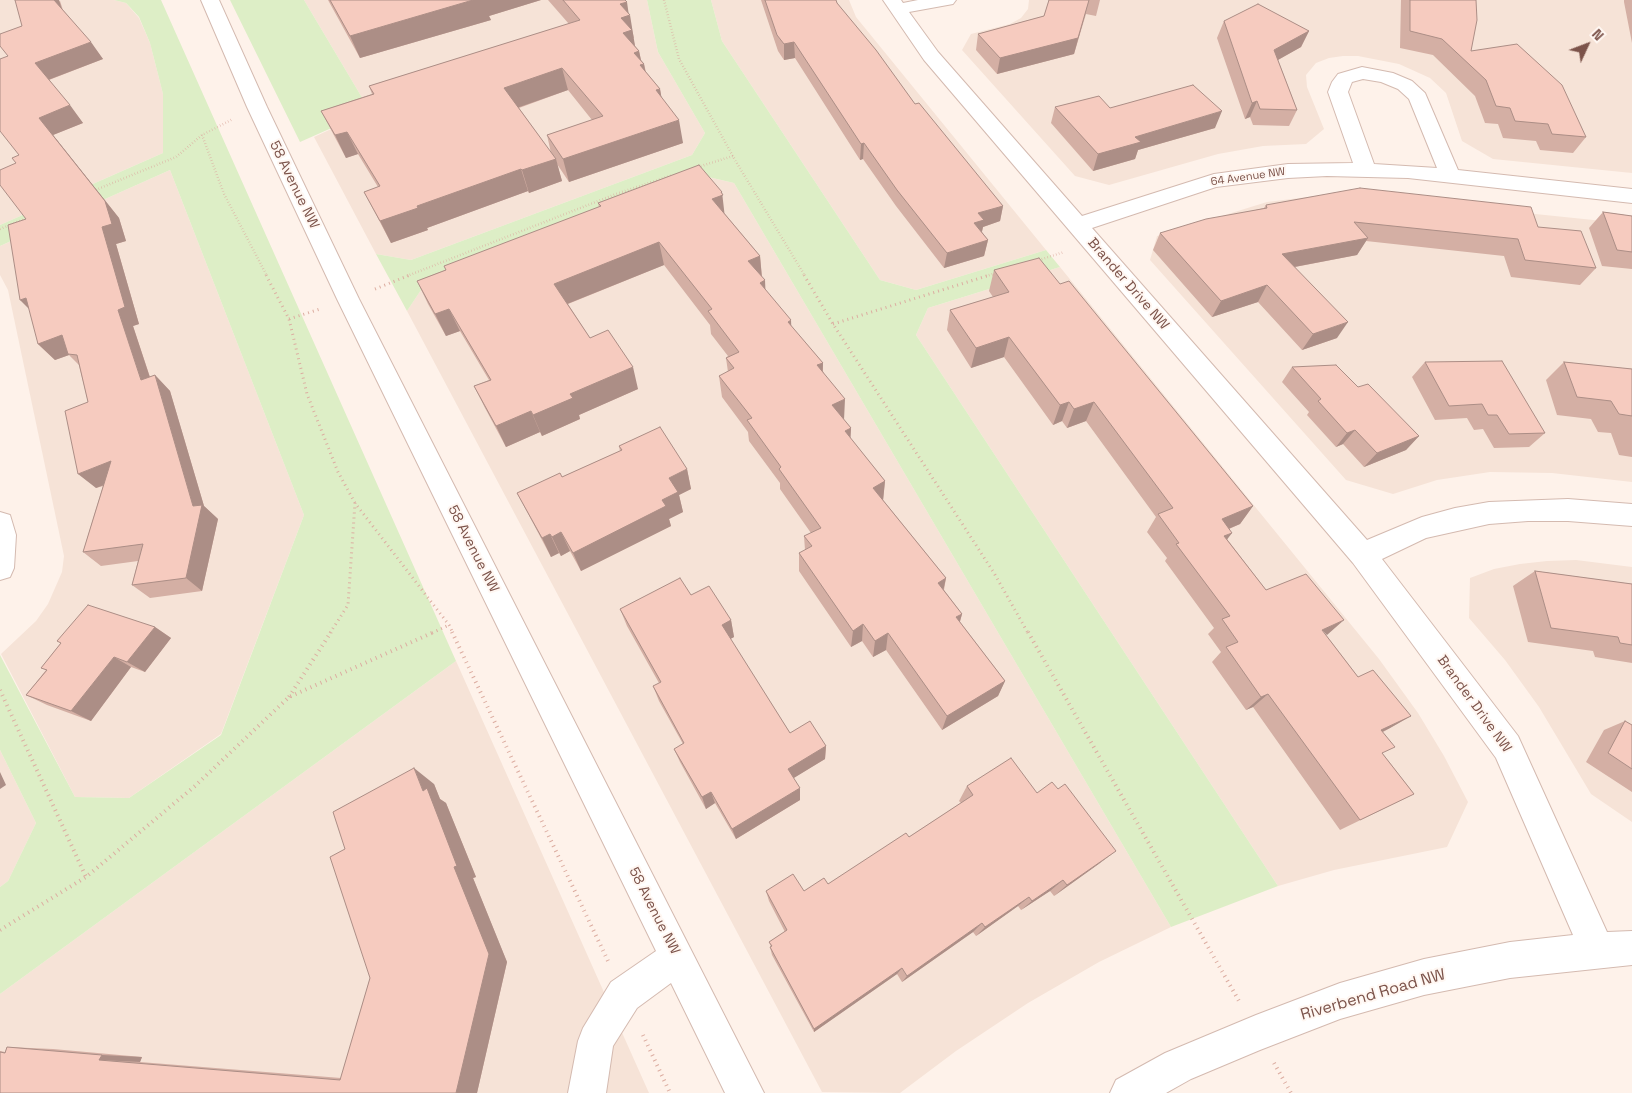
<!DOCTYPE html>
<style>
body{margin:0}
#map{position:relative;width:1632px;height:1093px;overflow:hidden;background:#fef2ea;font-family:"Space Grotesk",sans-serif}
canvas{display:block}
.north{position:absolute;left:1562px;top:20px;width:50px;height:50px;-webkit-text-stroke:4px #fff7f2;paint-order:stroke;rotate:47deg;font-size:14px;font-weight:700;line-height:20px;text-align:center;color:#7c534a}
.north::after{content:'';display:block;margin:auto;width:18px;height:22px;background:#7c534a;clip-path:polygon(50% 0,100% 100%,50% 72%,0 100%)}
</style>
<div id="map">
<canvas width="1632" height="1093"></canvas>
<div class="north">N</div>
</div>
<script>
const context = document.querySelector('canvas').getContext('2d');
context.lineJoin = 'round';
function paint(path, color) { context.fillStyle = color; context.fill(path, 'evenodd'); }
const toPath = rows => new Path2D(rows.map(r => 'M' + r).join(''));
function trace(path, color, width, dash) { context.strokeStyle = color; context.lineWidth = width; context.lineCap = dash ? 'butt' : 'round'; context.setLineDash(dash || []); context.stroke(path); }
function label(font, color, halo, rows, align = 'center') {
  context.font = font + ' "Space Grotesk",sans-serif'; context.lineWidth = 4; context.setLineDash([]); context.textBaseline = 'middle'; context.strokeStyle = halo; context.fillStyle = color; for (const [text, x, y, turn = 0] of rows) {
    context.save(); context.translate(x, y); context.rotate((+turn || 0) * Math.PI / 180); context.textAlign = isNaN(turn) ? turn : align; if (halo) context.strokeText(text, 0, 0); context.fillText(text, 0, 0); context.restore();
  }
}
const residential = toPath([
 [0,0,114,0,126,3,139,18,150,43,163,94,163,153,0,225],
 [304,0,647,0,658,52,705,133,692,155,411,260,376,254,314,137,370,111],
 [711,0,849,0,856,17,1046,250,916,290,880,280,722,41],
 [1029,0,1632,0,1632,173,1493,159,1462,141,1446,93,1430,78,1399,64,1358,56,1343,56,1329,58,1316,63,1306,75,1307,87,1324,129,1306,144,1263,146,1218,154,1109,185,1075,176,962,50,971,34,1010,24,1021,18,1028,9],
 [170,170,304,515,221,734,129,798,75,797,1,654,36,621,48,604,62,572,64,556,8,290,0,275,0,246],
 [704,176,734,183,1171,927,1099,962,1028,1003,956,1051,900,1093,822,1092,407,311,425,284],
 [1316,196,1381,198,1632,224,1632,482,1552,473,1490,472,1437,480,1393,494,1346,480,1150,260,1157,236,1267,202],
 [1060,267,1379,659,1418,713,1444,756,1468,802,1447,847,1334,870,1278,886,916,335,928,308],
 [1576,560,1632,567,1632,822,1591,794,1539,707,1505,660,1469,618,1470,578,1494,569,1520,564,1547,561],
 [456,661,649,1093,0,1093,0,994],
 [0,750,36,823,8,881,0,887]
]);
const green = toPath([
 [114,0,161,0,456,661,0,994,0,887,8,881,36,823,0,750,0,655,75,797,129,798,221,735,304,515,170,170,0,246,0,225,163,153,163,94,150,43,139,17,126,3],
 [230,0,304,0,370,111,300,142],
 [647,0,711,0,722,41,880,280,916,290,1046,250,1060,267,928,308,916,335,1278,886,1171,927,734,183,704,176,425,284,407,311,376,254,411,260,692,155,705,133,658,52]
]);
const pathFar2 = toPath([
 [664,0,679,59,735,160,805,276],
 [202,135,224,194,267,276],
 [698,167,733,156],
 [93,191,176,157,202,135,233,119],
 [0,229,27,218],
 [1036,261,1064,252],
 [407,276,616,194,673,175],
 [986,276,997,273]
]);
const pathFar1 = toPath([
 [266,275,289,319,307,394,338,472,355,503,449,625,453,633],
 [804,275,833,324,994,573,1028,633],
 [375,289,410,275],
 [289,319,320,309],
 [833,324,990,275],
 [330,633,348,605,355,503],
 [432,633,449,625]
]);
const path = toPath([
 [452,632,608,961],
 [1028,632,1239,1001],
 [0,690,86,877],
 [289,697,331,632],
 [0,930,86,877,195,786,289,697,434,632],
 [643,1035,670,1093],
 [1274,1063,1291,1093]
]);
const minor = toPath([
 [201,0,219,0,267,107,359,299,764,1093,725,1093,671,983,637,1008,613,1046,606,1093,568,1093,578,1041,583,1028,611,982,656,951,337,299,247,107,201,0],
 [883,0,901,0,903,3,918,0,956,0,953,4,909,12,938,52,1082,216,1214,174,1288,164,1353,163,1328,92,1332,82,1338,74,1362,67,1393,73,1412,81,1425,93,1458,170,1632,189,1632,203,1408,178,1327,176,1288,178,1216,187,1092,228,1367,540,1422,517,1455,508,1489,502,1568,499,1632,504,1632,526,1568,521,1528,521,1489,524,1426,538,1382,559,1518,736,1607,932,1632,931,1632,965,1510,978,1424,995,1340,1019,1260,1050,1191,1079,1166,1093,1110,1093,1116,1080,1165,1053,1256,1015,1340,983,1424,959,1510,942,1573,935,1496,758,1353,563,924,60,883,0],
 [1363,79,1381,82,1398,89,1409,99,1437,168,1374,164,1348,92,1352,82,1363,79],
 [0,512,10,515,16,535,14,568,10,577,0,580,0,512]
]);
const wall = toPath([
 [328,0,541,0,489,16,491,20,360,58],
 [548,0,625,0,634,38,633,38,635,46,639,51,641,60,644,64,646,72,660,89,661,96,683,143,569,182,557,164,562,181,529,193,528,191,427,228,428,230,391,243,364,192,378,187,358,154,346,158,321,111,372,94,369,86,569,24],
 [568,90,592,120,547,135,551,153,519,108],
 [761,0,836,0,837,3,915,104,1003,206,1000,221,983,227,982,232,988,240,984,256,944,268,896,206,863,159,860,160,795,58,784,60,778,51],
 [1049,0,1100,0,1096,16,1086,14,1074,54,997,74,976,50,978,34,1044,16],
 [1401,0,1476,0,1471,51,1586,137,1573,153,1540,150,1536,141,1503,138,1498,124,1485,123,1475,96,1433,55,1400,48],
 [1624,0,1632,0,1632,43,1624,2],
 [60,1,63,10,103,59,49,80,83,123,53,135,119,218,126,241,116,244,139,324,133,326,150,377,155,375,170,391,204,506,218,519,202,591,150,598,132,585,138,561,101,566,83,552,103,486,96,488,88,402,79,365,69,355,55,360,38,344,26,219,16,163,19,155,8,56,22,26],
 [1224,21,1309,31,1301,47,1278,60,1297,110,1289,126,1253,125,1250,117,1245,119,1217,38],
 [1055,107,1110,108,1215,128,1138,150,1135,159,1093,171,1051,123],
 [598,203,725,214,760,256,762,277,765,289,791,326,823,363,823,371,844,420,851,428,850,438,885,481,883,500,946,578,944,590,962,614,960,622,1005,681,998,696,942,730,886,650,873,657,862,641,851,647,799,571,799,553,805,550,804,536,811,533,780,489,780,483,749,441,748,432,722,397,719,376,728,372,726,358,728,356,711,334,710,325,664,265,568,304,590,338,638,389,579,415,580,419,542,436,540,432,506,447,485,408,474,386,489,380,460,331,446,336,428,304,417,281,445,270,599,207],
 [1266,205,1538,227,1596,268,1580,285,1511,277,1504,256,1366,241,1357,255,1295,267,1337,338,1302,350,1258,302,1212,317,1153,250,1160,233,1264,208],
 [1603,212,1632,216,1632,269,1602,266,1589,228],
 [994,270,1060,284,1253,506,1240,524,1229,529,1227,539,1266,590,1326,635,1358,677,1411,716,1383,732,1383,754,1414,794,1340,830,1253,707,1246,710,1212,662,1221,652,1208,634,1214,628,1165,561,1167,558,1147,532,1156,517,1086,421,1067,428,1062,421,1053,425,1004,357,971,368,947,330,950,310,993,297,989,291],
 [1425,362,1545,433,1529,447,1494,448,1483,429,1474,430,1467,418,1435,420,1412,377],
 [1564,362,1632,369,1632,457,1619,455,1611,433,1598,432,1591,419,1557,415,1546,380],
 [1292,367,1358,387,1419,436,1406,450,1364,467,1343,444,1336,447,1307,415,1309,412,1282,382],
 [619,446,687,469,691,489,679,495,683,512,669,519,671,526,581,571,570,551,561,556,559,553,551,557,517,493,562,477,620,451],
 [1535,571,1632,584,1632,663,1595,657,1593,651,1528,642,1513,586],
 [691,595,731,620,734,637,730,639,790,733,826,746,825,759,793,778,800,800,736,839,715,803,706,809,680,762,674,749,683,744,659,701,653,686,659,683,627,626,620,609],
 [155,627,171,638,145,672,131,667,91,721,47,705,26,695,46,670,41,668,61,643,57,641],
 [1625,721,1632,725,1632,792,1586,762,1604,730],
 [434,784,440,799,446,803,476,877,473,878,507,962,477,1093,0,1093,0,1051,5,1052,7,1047,53,1049,142,1057,140,1062,341,1078,370,978,345,849],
 [967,786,1037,793,1100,863,1054,896,1050,891,1021,910,1018,906,976,936,973,932,902,982,897,974,814,1032,772,955,770,947,771,947,769,942,785,932,769,901,766,891,804,891,828,884,909,837,961,803,959,801]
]);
const shadedWall = toPath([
 [53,0,59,0,64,16],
 [473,0,541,0,489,16,491,20,360,58,350,36],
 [1089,0,1074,54,997,74,1000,58],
 [627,2,629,16,630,15,636,52,639,51,642,65,644,64,648,86,627,55,621,18,620,4],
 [1309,31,1301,47,1267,66,1274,50],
 [91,42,103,59,48,80,35,63],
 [794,42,795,58,784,60,784,44],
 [562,68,568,90,511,110,504,88],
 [660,89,664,111,656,90],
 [1257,101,1250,117,1245,119,1252,103],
 [70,105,83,123,53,135,119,218,126,241,116,244,139,324,133,326,156,396,141,380,118,310,102,227,39,118],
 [1222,111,1215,128,1138,150,1135,159,1093,171,1098,154,1135,137],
 [679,120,683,143,569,182,563,159],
 [347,132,358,154,346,158,335,135],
 [864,143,863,159,860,160,861,144],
 [556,159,562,181,529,193,522,170],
 [521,169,528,191,427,228,428,230,391,243,380,221,417,206],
 [721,192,722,192,725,218,712,199],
 [1003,206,1000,221,983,227,981,235,974,223,978,213],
 [1368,238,1357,255,1273,271,1282,254],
 [988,240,984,256,944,268,947,253],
 [659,242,664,265,562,306,554,284],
 [760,256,762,279,748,261],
 [765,280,766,303,760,283],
 [1267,285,1258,302,1212,317,1221,301],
 [26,298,37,317,20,300],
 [449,309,460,331,446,336,435,314],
 [791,320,792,342,788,322],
 [1348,322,1337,338,1302,350,1313,334],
 [62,335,69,355,55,360,38,344],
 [1009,337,1004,357,971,368,976,348],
 [823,363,822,384,817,365],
 [633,367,638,389,579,415,580,419,542,436,533,415,570,394],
 [155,375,170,391,204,506,218,519,202,591,186,578,193,506],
 [845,399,844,420,832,405],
 [1069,402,1062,421,1053,425,1060,405],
 [1094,402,1086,421,1067,428,1074,409],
 [531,411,540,432,506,447,496,426],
 [851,428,850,449,845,431],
 [1355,430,1343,444,1336,447,1347,433],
 [1419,436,1406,450,1364,467,1377,453],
 [111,461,128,476,96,488,78,474],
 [687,469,691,489,679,495,683,512,669,519,671,526,581,571,573,553,662,500,669,478],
 [885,481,883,501,873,488],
 [1253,506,1240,524,1209,537,1222,519],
 [561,532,570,551,561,556,552,537],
 [1232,533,1219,550,1224,536],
 [550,534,559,553,551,557,542,538],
 [946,578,942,596,938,583],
 [962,614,957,631,956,617],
 [731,620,734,637,725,642,722,625],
 [1344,620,1327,635,1322,630],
 [863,624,862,641,851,647,853,631],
 [155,627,171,638,145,672,127,662],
 [888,633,886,650,873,657,875,641],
 [114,657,131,667,91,721,71,711],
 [1005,681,998,696,942,730,947,716],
 [1268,694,1253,707,1246,710,1261,697],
 [1411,716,1390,728,1362,742,1381,730],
 [826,746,825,759,789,781,788,769],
 [414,768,434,784,440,799,446,803,476,877,473,878,507,962,477,1093,456,1093,423,791],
 [0,772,6,785,0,789],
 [800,788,800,800,736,839,732,829],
 [711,792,715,803,706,809,702,797],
 [1116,851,1100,863,1054,896,1067,885],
 [1063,880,1050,891,1021,910,1032,901],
 [1029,897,1018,906,976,936,985,927],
 [982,923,973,932,902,982,907,976],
 [902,968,897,974,814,1032,814,1029],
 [102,1055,142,1057,140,1062,99,1060]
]);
const building = toPath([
 [15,0,54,0,91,42,35,63,70,105,39,118,105,201,112,224,102,227,125,307,118,310,141,380,155,375,193,506,202,505,186,578,132,585,143,544,83,552,111,461,78,474,65,411,88,402,77,355,68,354,62,335,38,344,26,298,20,300,8,225,26,219,0,185,0,170,16,163,12,158,19,155,0,131,0,59,8,56,0,46,0,34,22,26,15,0],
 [330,0,473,0,350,36,330,0],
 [563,0,625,0,627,2,620,4,630,15,621,18,632,30,623,33,639,51,634,53,644,64,640,65,660,89,656,90,679,120,563,159,547,135,603,116,562,68,504,88,556,159,522,170,521,169,417,206,418,208,380,221,364,192,380,186,347,132,335,135,321,111,374,94,369,86,580,20,563,0],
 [765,0,836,0,837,3,876,50,915,104,919,103,1003,206,978,213,984,220,974,223,988,240,947,253,897,190,864,143,861,144,794,42,784,44,777,35,765,0],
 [1049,0,1089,0,1078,38,1000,58,978,34,1044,16,1049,0],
 [1410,0,1476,0,1477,20,1471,51,1517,44,1562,85,1586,137,1552,134,1548,124,1515,121,1510,108,1496,106,1486,80,1442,39,1410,31,1410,0],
 [1258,4,1309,31,1274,50,1297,110,1260,109,1257,101,1252,103,1224,21,1258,4],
 [1193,85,1222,111,1135,137,1141,142,1098,154,1055,107,1099,96,1110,108,1193,85],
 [699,165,722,192,721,192,723,195,712,199,760,256,748,261,765,280,760,283,791,320,788,322,823,363,817,365,845,399,832,405,851,428,845,431,885,481,873,488,946,578,938,583,962,614,956,617,1005,681,947,716,888,633,875,641,863,624,853,631,799,553,812,546,804,536,821,528,779,469,781,467,747,420,752,418,719,376,734,368,726,358,739,352,708,311,712,309,659,242,554,284,590,338,608,330,633,367,570,394,573,398,533,415,531,411,496,426,474,386,491,380,449,309,435,314,417,281,446,270,444,266,601,206,598,203,699,165],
 [1360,188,1531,207,1538,227,1581,231,1596,268,1525,260,1518,239,1354,222,1368,238,1282,254,1348,322,1313,334,1267,285,1221,301,1160,233,1206,219,1267,208,1266,205,1360,188],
 [1603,212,1632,216,1632,252,1617,250,1603,212],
 [1039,258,1060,284,1069,281,1253,506,1222,519,1232,533,1224,536,1266,590,1306,574,1344,620,1322,630,1358,677,1373,670,1411,716,1381,730,1395,747,1382,753,1414,794,1360,820,1268,694,1261,697,1226,647,1238,642,1222,619,1230,616,1176,544,1179,543,1158,514,1173,508,1094,402,1074,409,1069,402,1060,405,1009,337,976,348,950,310,1009,292,994,270,1039,258],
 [1502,361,1545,433,1509,434,1497,415,1488,415,1482,404,1449,406,1425,362,1502,361],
 [1564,362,1632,369,1632,416,1619,414,1611,401,1577,397,1564,362],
 [1336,365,1358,387,1368,384,1419,436,1377,453,1355,430,1347,433,1318,401,1321,399,1292,367,1336,365],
 [660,427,687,469,669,478,678,492,662,500,666,506,573,553,561,532,552,537,550,534,542,538,517,493,560,473,562,477,622,450,619,446,660,427],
 [1535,571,1632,584,1632,645,1620,643,1618,637,1551,628,1535,571],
 [680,578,691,595,709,586,731,620,722,625,790,733,810,721,826,746,788,769,800,788,732,829,711,792,702,797,674,749,684,743,653,686,661,682,620,609,680,578],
 [88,605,155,627,127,662,114,657,71,711,26,695,47,670,41,668,61,643,57,641,88,605],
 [1625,721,1632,725,1632,769,1608,753,1625,721],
 [1011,758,1037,793,1052,782,1058,789,1065,784,1116,851,1067,885,1063,880,1032,901,1029,897,985,927,982,923,907,976,902,968,814,1029,770,947,772,946,769,942,787,930,766,891,793,874,804,891,824,878,828,884,906,833,909,837,973,795,967,786,1011,758],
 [414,768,423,791,427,788,457,866,454,867,489,954,456,1093,0,1093,0,1052,5,1053,7,1047,102,1055,99,1060,340,1080,370,978,330,857,345,849,333,812,414,768]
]);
const farStreetnames = [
 ["64 Avenue NW",1248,177,-8]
];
const streetNames = [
 ["58 Avenue NW",294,185,64],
 ["Brander Drive NW",1128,284,49],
 ["58 Avenue NW",473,549,63],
 ["Brander Drive NW",1474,704,54],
 ["58 Avenue NW",654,911,63]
];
const nearStreetnames = [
 ["Riverbend Road NW",1373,995,-16]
];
paint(residential, '#f6e3d7');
paint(green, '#ddeec6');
trace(minor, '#d4bab0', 2);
trace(pathFar2, '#dcada1', 2.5, [0.5, 2.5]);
trace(pathFar1, '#dcada1', 3, [1, 4]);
trace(path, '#dcada1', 4, [1, 4.5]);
paint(minor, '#fff');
paint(wall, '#d4afa4');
paint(shadedWall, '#ac8e86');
paint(building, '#f6cbbf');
trace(building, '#ac8e86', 1);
label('11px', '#7c534a', '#fff7f2', farStreetnames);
label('14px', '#7c534a', '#fff7f2', streetNames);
label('16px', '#7c534a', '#fff7f2', nearStreetnames);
</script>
